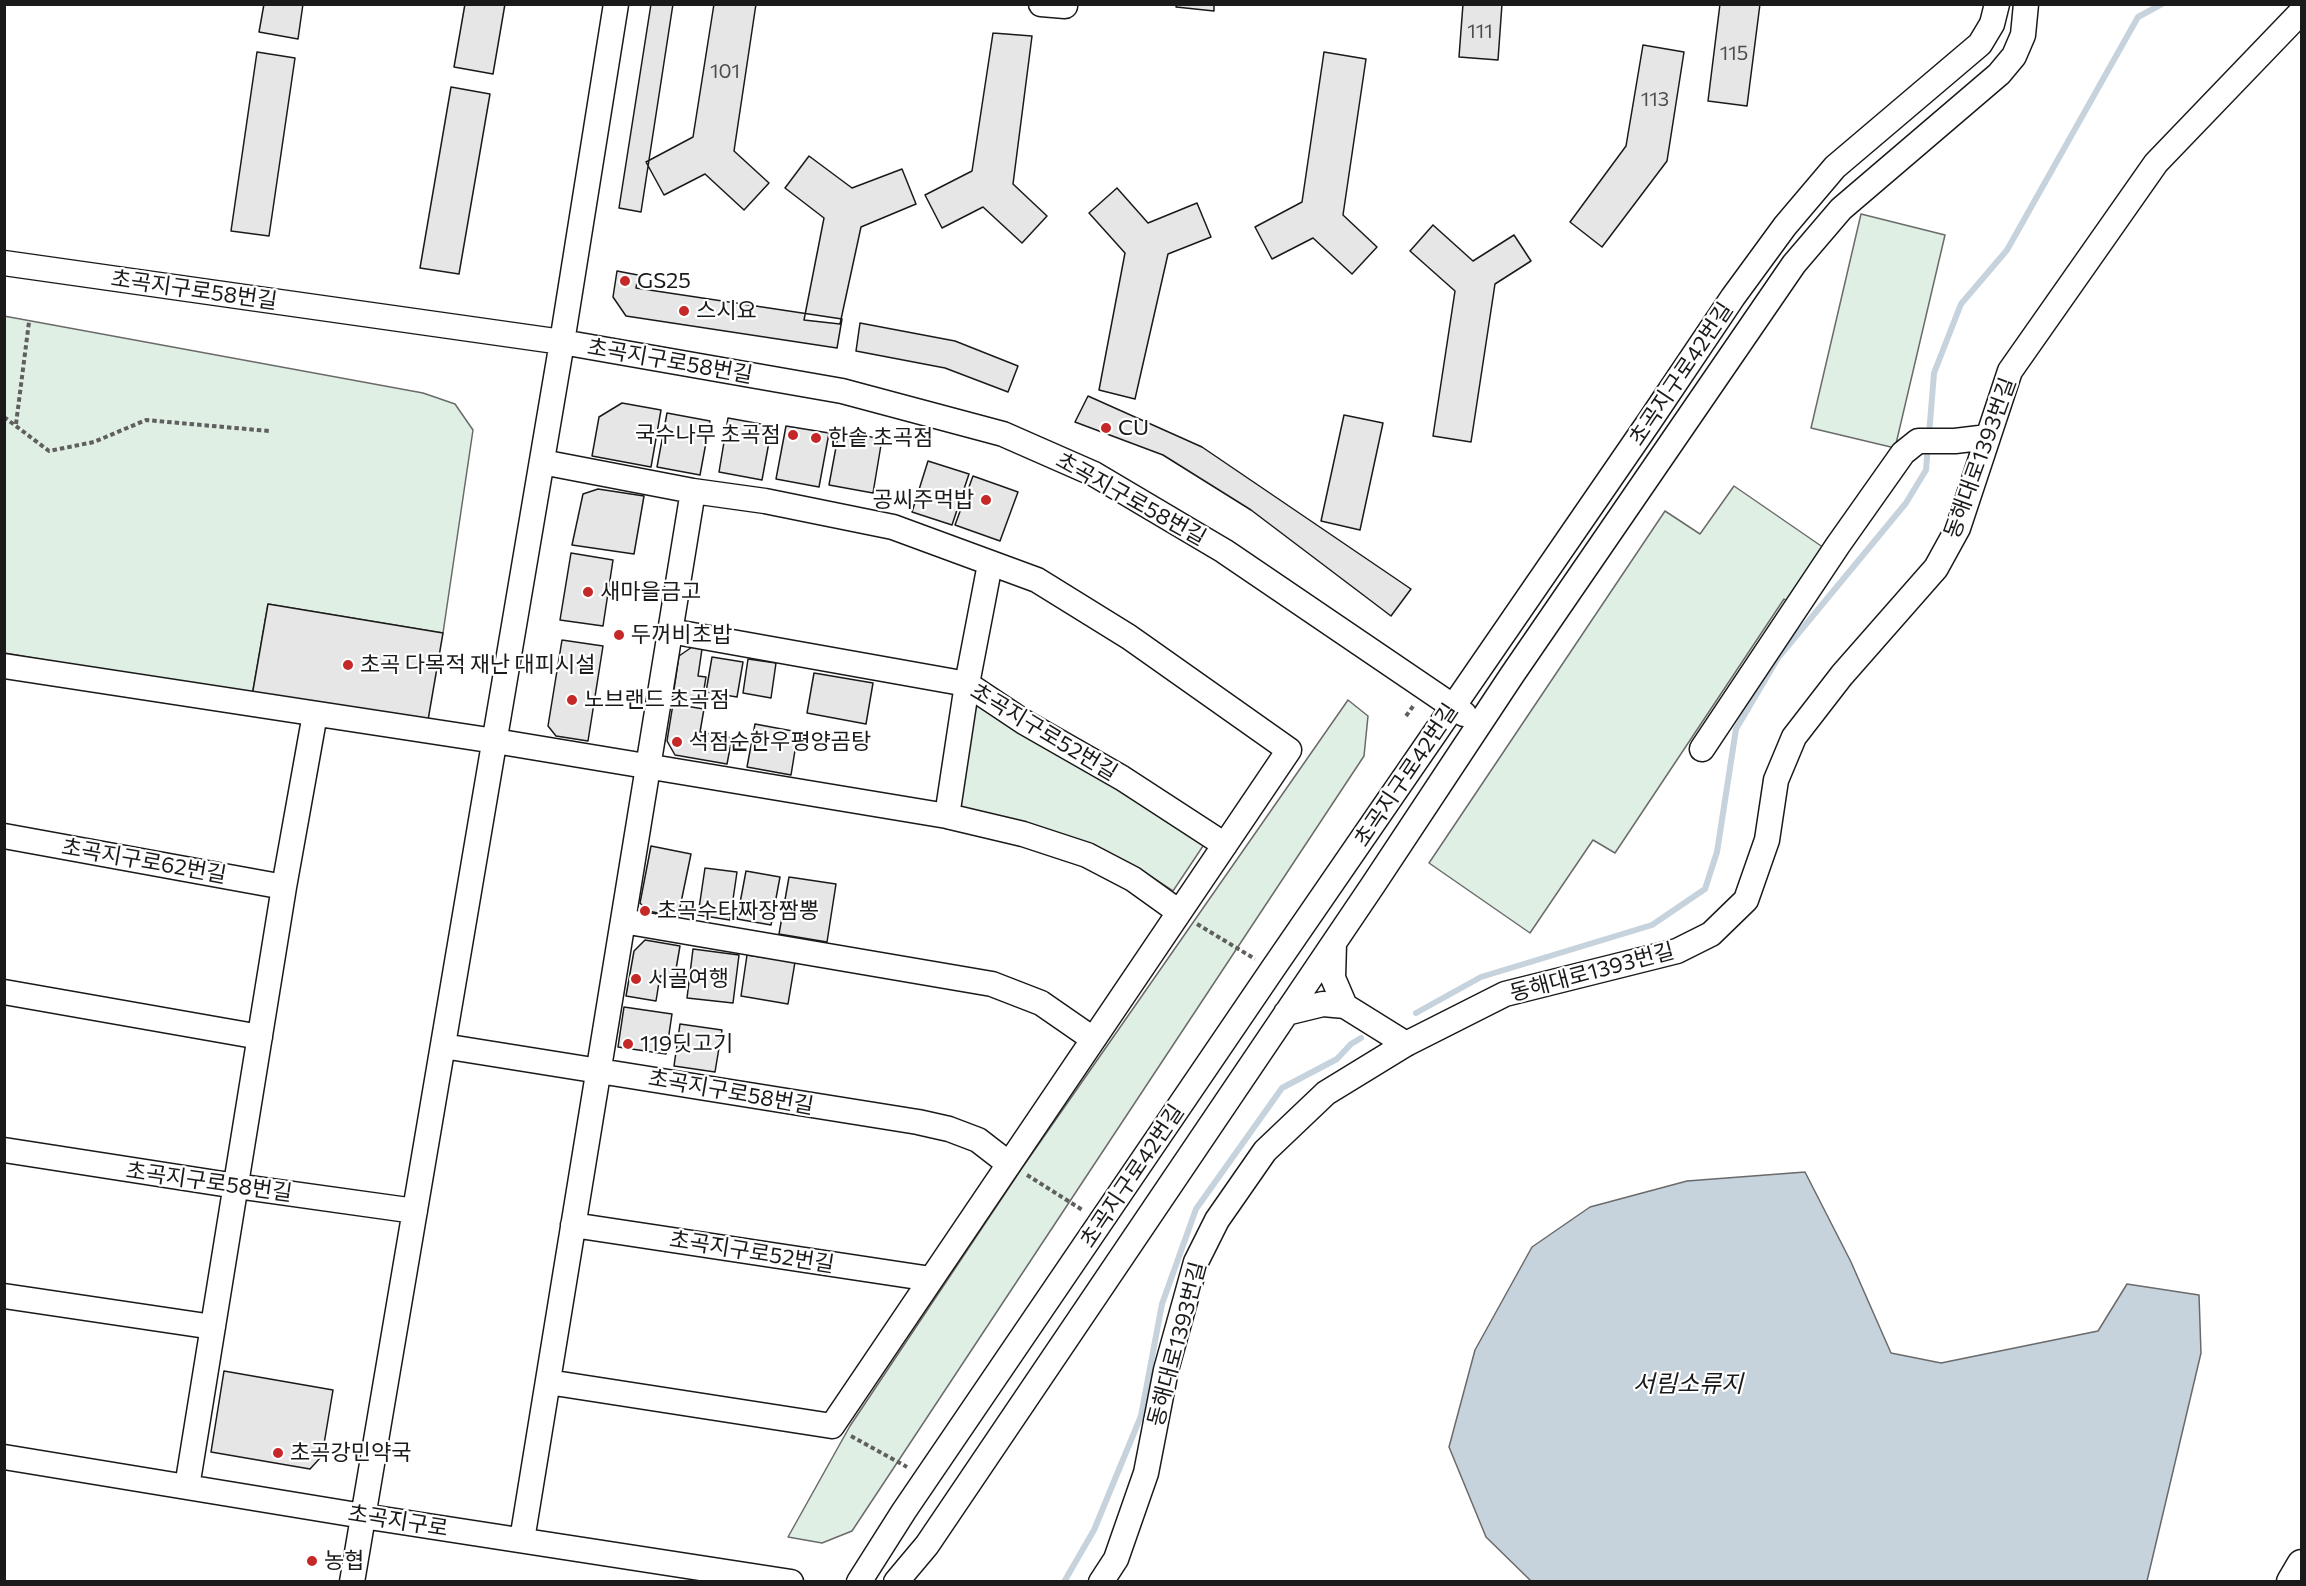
<!DOCTYPE html>
<meta charset="utf-8">
<style>
body{margin:0}
#map{position:relative;width:2306px;height:1586px;overflow:hidden;background:#fff;font-family:Commissioner,sans-serif}
canvas{display:block}
.frame{position:absolute;inset:0;border:6px solid #1a1a1a;pointer-events:none}
</style>
<div id="map">
<canvas width="2306" height="1586"></canvas>
<div class="frame"></div>
</div>
<script>
const context = document.querySelector('canvas').getContext('2d');
context.lineJoin = 'round';
function paint(path, color) { context.fillStyle = color; context.fill(path, 'evenodd'); }
const toPath = rows => new Path2D(rows.map(r => 'M' + r).join(''));
function trace(path, color, width, dash) { context.strokeStyle = color; context.lineWidth = width; context.lineCap = dash ? 'butt' : 'round'; context.setLineDash(dash || []); context.stroke(path); }
function label(font, color, halo, rows, align = 'center') {
  context.font = font + ' Commissioner,"Noto Sans KR",sans-serif'; context.lineWidth = 4.5; context.setLineDash([]); context.textBaseline = 'middle'; context.strokeStyle = halo; context.fillStyle = color; for (const [text, x, y, turn = 0] of rows) {
    context.save(); context.translate(x, y); context.rotate((+turn || 0) * Math.PI / 180); context.textAlign = isNaN(turn) ? turn : align; if (halo) context.strokeText(text, 0, 0); context.fillText(text, 0, 0); context.restore();
  }
}
const green = toPath([
 [1861,214,1945,235,1895,448,1811,428,1861,214],
 [4,316,423,393,455,404,473,430,443,633,268,604,252,696,5,653,4,316],
 [1734,486,1827,550,1787,601,1784,599,1615,853,1593,840,1530,933,1429,863,1665,511,1700,534,1734,486],
 [1348,700,1368,716,1364,756,852,1531,822,1543,788,1537,850,1426,1022,1168,1348,700],
 [976,704,1207,840,1173,891,1144,872,1075,841,958,809,976,704]
]);
const water = toPath([
 [1805,1172,1851,1262,1891,1353,1941,1363,2098,1331,2127,1284,2199,1295,2201,1353,2147,1581,1531,1581,1486,1537,1449,1447,1475,1350,1532,1247,1590,1207,1687,1181,1805,1172]
]);
const stream = toPath([
 [1929,435,1934,373,1961,304,2007,250,2138,17,2162,4],
 [1416,1013,1481,977,1652,925,1705,889,1717,852,1736,729,1778,658,1906,503,1926,470,1928,445],
 [1064,1582,1094,1530,1141,1416,1162,1304,1196,1209,1282,1088,1337,1059,1351,1044,1361,1038]
]);
const building = toPath([
 [264,4,303,4,298,39,259,32,264,4],
 [465,4,505,4,493,74,454,67,465,4],
 [651,4,673,4,641,212,619,208,651,4],
 [714,4,756,4,734,151,769,183,744,210,705,174,664,195,646,162,693,137,714,4],
 [1177,4,1214,4,1214,11,1176,7,1177,4],
 [1463,4,1502,4,1498,60,1459,57,1463,4],
 [1720,4,1760,4,1747,106,1708,101,1720,4],
 [993,33,1032,36,1013,184,1047,216,1022,243,983,207,942,228,925,195,972,171,993,33],
 [1643,45,1684,52,1667,161,1602,247,1570,222,1626,146,1643,45],
 [257,52,295,58,269,236,231,231,257,52],
 [1324,52,1366,59,1343,215,1377,247,1352,274,1313,238,1272,259,1255,227,1302,202,1324,52],
 [451,87,490,94,459,274,420,268,451,87],
 [809,156,852,188,902,169,916,204,861,227,840,324,804,320,824,218,785,188,809,156],
 [1117,188,1148,223,1197,203,1211,237,1168,254,1135,399,1099,390,1125,253,1089,213,1117,188],
 [1433,225,1473,261,1514,235,1531,261,1495,284,1471,442,1433,436,1455,291,1410,251,1433,225],
 [617,271,638,275,636,288,842,319,837,348,626,316,613,297,617,271],
 [860,323,955,341,1018,366,1008,392,945,368,856,351,860,323],
 [1088,396,1202,447,1411,589,1391,616,1251,510,1163,455,1075,422,1088,396],
 [622,403,661,410,651,467,592,456,599,417,622,403],
 [667,413,710,421,700,475,657,467,667,413],
 [1344,415,1383,423,1360,530,1321,521,1344,415],
 [728,418,772,426,762,480,719,472,728,418],
 [786,426,829,433,819,487,776,479,786,426],
 [839,431,882,439,873,493,829,485,839,431],
 [928,461,969,474,952,525,912,512,928,461],
 [973,476,1018,492,1000,541,955,525,973,476],
 [598,489,644,496,634,554,572,545,583,494,598,489],
 [571,553,613,560,603,626,560,620,571,553],
 [268,604,443,633,427,726,252,696,268,604],
 [562,640,603,646,588,741,556,736,548,726,562,640],
 [692,647,702,649,698,676,706,677,702,701,673,696,679,656,692,647],
 [712,657,743,662,737,697,706,692,712,657],
 [748,659,776,663,771,698,743,693,748,659],
 [814,673,873,683,866,724,807,713,814,673],
 [673,704,704,709,700,732,732,738,727,764,675,755,667,741,673,704],
 [755,724,798,732,791,775,747,767,755,724],
 [651,846,691,854,678,917,648,911,640,903,651,846],
 [705,868,737,872,730,920,698,915,705,868],
 [746,871,780,877,771,925,737,919,746,871],
 [789,877,836,884,827,942,779,934,789,877],
 [645,940,680,946,675,975,660,976,656,1001,626,996,634,951,645,940],
 [693,949,739,955,733,1003,687,998,693,949],
 [747,955,795,962,788,1004,741,996,747,955],
 [624,1007,672,1014,666,1054,618,1047,624,1007],
 [680,1024,722,1030,715,1072,674,1066,680,1024],
 [224,1371,333,1390,322,1456,310,1469,211,1452,224,1371]
]);
const path = toPath([
 [4,417,49,451,94,442,146,420,269,431],
 [16,424,29,322],
 [1406,716,1414,705],
 [1197,924,1255,959],
 [1027,1175,1084,1211],
 [851,1436,907,1467]
]);
const minor = toPath([
 [1041,4,1065,6],
 [4,263,562,342,842,391,1003,434,1094,474,1224,551,1464,714],
 [542,462,693,491,765,501,893,527,1037,580,1129,637,1289,750,832,1426,548,1382],
 [670,631,967,684,1024,722,1122,778,1225,845],
 [4,666,495,741,947,816,1023,834,1087,855,1133,879,1179,912],
 [1702,749,1838,545,1903,453,1918,441,1955,441,1988,437],
 [947,816,967,684,990,564],
 [4,836,284,887],
 [623,921,992,984,1041,1003,1093,1039],
 [1334,943,1333,978,1345,1006],
 [4,992,260,1037],
 [1286,1013,1323,1004,1345,1006,1406,1044],
 [443,1046,918,1122,949,1129,978,1140,1009,1164],
 [4,1150,236,1186,415,1211],
 [573,1225,931,1279],
 [4,1296,213,1327],
 [4,1457,363,1516,791,1582],
 [187,1487,284,887,315,714],
 [522,1540,693,491],
 [352,1582,562,342,616,4],
 [859,1582,904,1511,1272,970,1649,422,1733,297,1785,226,1835,167,1980,44,1992,24,1997,4],
 [896,1582,927,1545,1373,885,1512,675,1794,264,1841,209,1999,74,2014,56,2023,35,2026,4],
 [1101,1582,1116,1559,1146,1473,1166,1370,1196,1262,1217,1220,1265,1151,1326,1093,1406,1044,1505,994,1677,951,1711,934,1746,900,1767,840,1776,780,1794,737,1842,675,1936,568,1958,528,2010,371,2156,163,2302,11]
]);
const major = toPath([
 [2292,1582,2302,1565]
]);
const markers = [
 [625,281,6,"#c62828"],
 [684,311,6,"#c62828"],
 [1106,428,6,"#c62828"],
 [793,435,6,"#c62828"],
 [816,438,6,"#c62828"],
 [986,500,6,"#c62828"],
 [588,592,6,"#c62828"],
 [619,635,6,"#c62828"],
 [348,665,6,"#c62828"],
 [572,700,6,"#c62828"],
 [677,742,6,"#c62828"],
 [645,911,6,"#c62828"],
 [636,979,6,"#c62828"],
 [628,1044,6,"#c62828"],
 [278,1453,6,"#c62828"],
 [312,1561,6,"#c62828"]
];
const numberNames = [
 ["111",1480,31],
 ["115",1734,53],
 ["101",725,71],
 ["113",1655,99]
];
const poiNames = [
 ["GS25",637,281],
 ["스시요",696,311],
 ["CU",1118,428],
 ["국수나무 초곡점",781,435,"right"],
 ["한솥 초곡점",828,438],
 ["공씨주먹밥",974,500,"right"],
 ["새마을금고",600,592],
 ["두꺼비초밥",631,635],
 ["초곡 다목적 재난 대피시설",360,665],
 ["노브랜드 초곡점",584,700],
 ["석점순한우평양곰탕",689,742],
 ["초곡수타짜장짬뽕",657,911],
 ["시골여행",648,979],
 ["119딧고기",640,1044],
 ["초곡강민약국",290,1453],
 ["농협",324,1561]
];
const streetNames = [
 ["초곡지구로58번길",194,290,8],
 ["초곡지구로58번길",670,361,10],
 ["초곡지구로42번길",1681,374,-56],
 ["동해대로1393번길",1980,458,-70],
 ["초곡지구로58번길",1131,499,29],
 ["초곡지구로52번길",1044,732,31],
 ["초곡지구로42번길",1406,775,-56],
 ["초곡지구로62번길",144,861,10],
 ["동해대로1393번길",1592,972,-15],
 ["초곡지구로58번길",731,1092,10],
 ["초곡지구로42번길",1132,1176,-56],
 ["초곡지구로58번길",209,1182,8],
 ["초곡지구로52번길",752,1252,9],
 ["동해대로1393번길",1177,1344,-75],
 ["초곡지구로",398,1521,9]
];
const waterNames = [
 ["서림소류지",1688,1384]
];
paint(green, '#e0efe3');
trace(green, '#6a6a6a', 1.5);
paint(water, '#c6d2dc');
trace(water, '#6a6a6a', 1.5);
trace(stream, '#c6d2dc', 6);
paint(building, '#e6e6e6');
trace(building, '#1a1a1a', 1.5);
trace(minor, '#1a1a1a', 27);
trace(major, '#1a1a1a', 33);
trace(path, '#5f5f5f', 4, [4.5, 3]);
trace(minor, '#fff', 24);
trace(major, '#fff', 30);
for (const [x, y, r, color] of markers) { const dot = new Path2D(); dot.arc(x, y, r, 0, 2 * Math.PI); context.fillStyle = color; context.fill(dot); trace(dot, '#fff', 2); }
label('20px', '#4d4d4d', null, numberNames);
label('22px', '#1a1a1a', '#fff', poiNames, 'left');
label('22px', '#1a1a1a', '#fff', streetNames);
label('italic 24px', '#1a1a1a', '#fff', waterNames);
</script>
